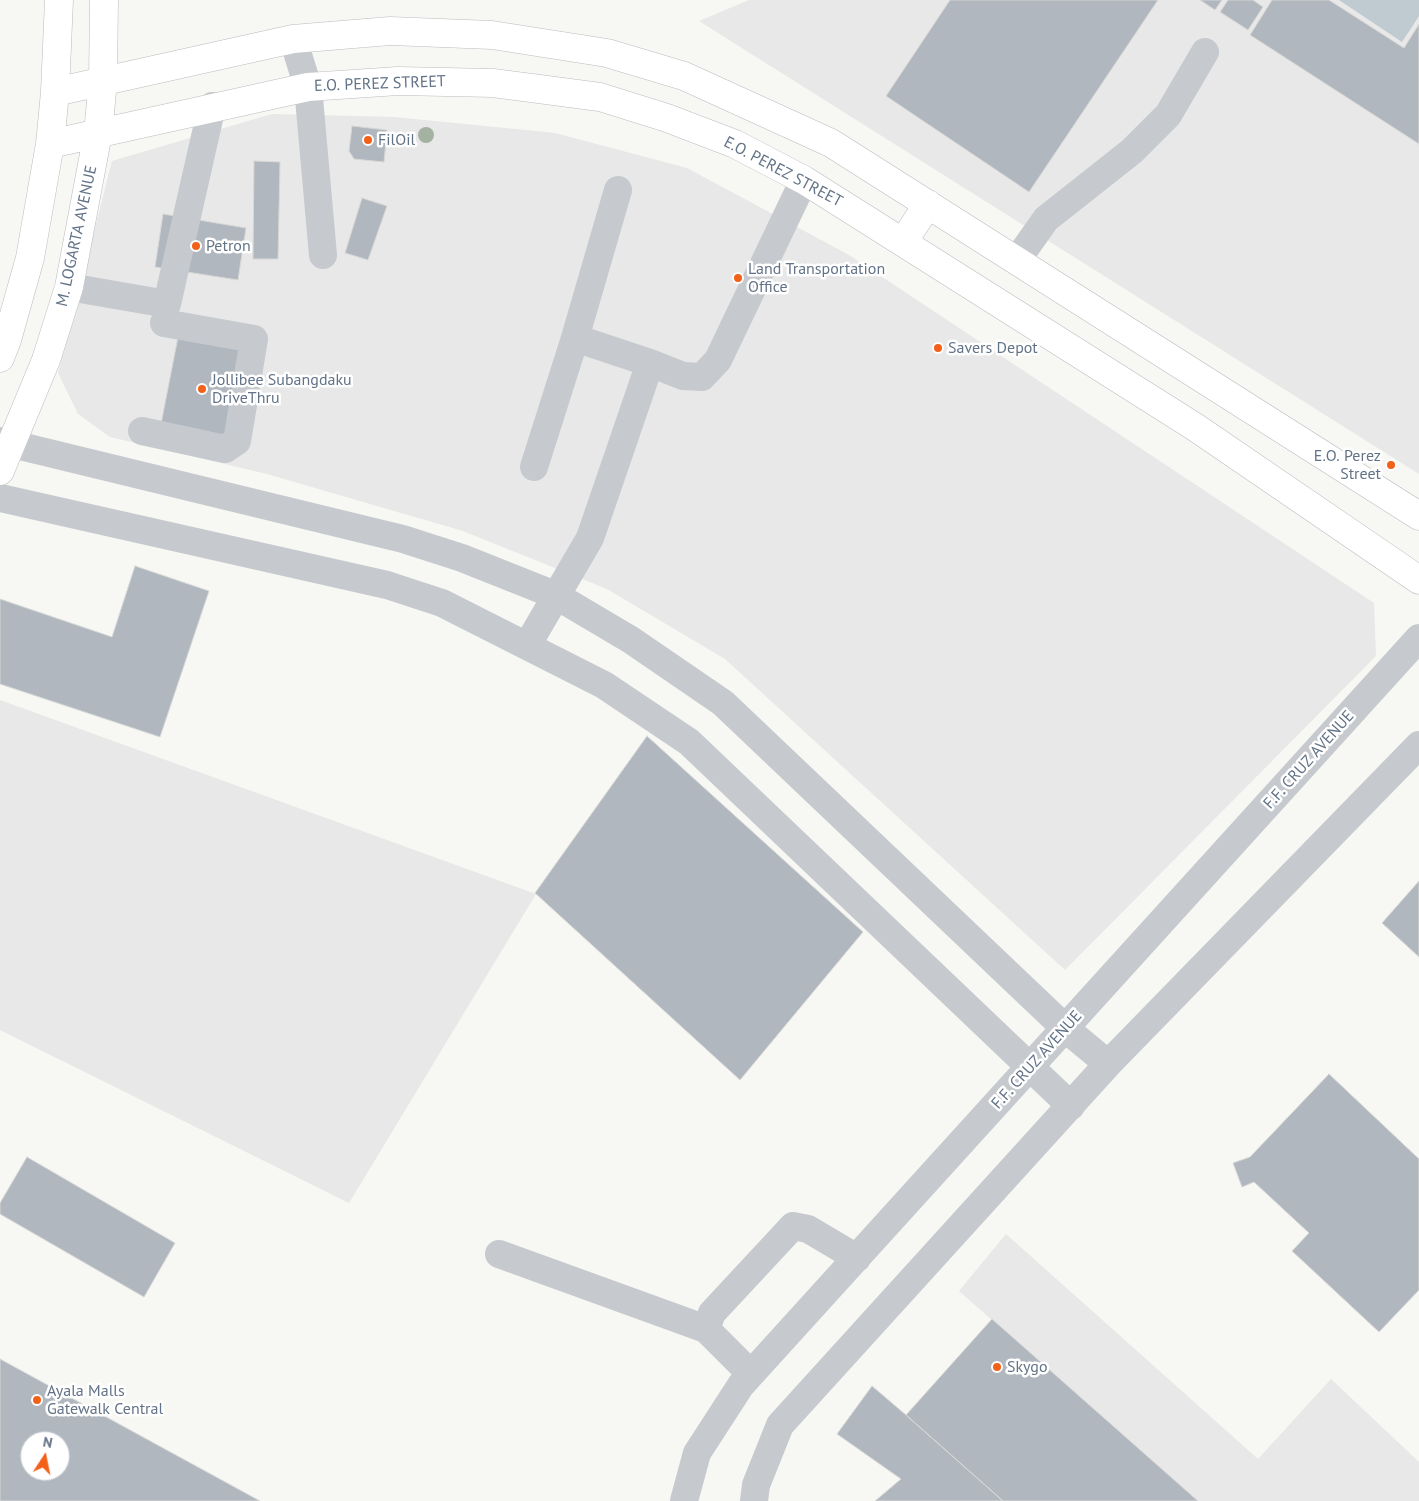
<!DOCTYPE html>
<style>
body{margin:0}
#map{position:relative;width:1419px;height:1501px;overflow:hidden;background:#f7f7f3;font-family:"PT Sans",sans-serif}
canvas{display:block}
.north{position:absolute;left:20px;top:1431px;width:50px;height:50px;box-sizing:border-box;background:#fff;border:1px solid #c1c7cf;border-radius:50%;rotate:11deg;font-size:14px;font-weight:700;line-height:20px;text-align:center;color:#637387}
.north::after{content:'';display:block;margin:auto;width:18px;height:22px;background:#f36018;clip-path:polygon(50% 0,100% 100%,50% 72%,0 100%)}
</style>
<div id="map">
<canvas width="1419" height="1501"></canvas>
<div class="north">N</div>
</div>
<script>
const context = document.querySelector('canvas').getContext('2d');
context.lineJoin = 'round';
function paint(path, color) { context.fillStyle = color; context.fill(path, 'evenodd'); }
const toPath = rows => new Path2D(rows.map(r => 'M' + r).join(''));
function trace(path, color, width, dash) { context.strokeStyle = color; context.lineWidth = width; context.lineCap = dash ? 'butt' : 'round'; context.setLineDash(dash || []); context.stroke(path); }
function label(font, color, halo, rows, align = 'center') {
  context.font = font + ' "PT Sans",sans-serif'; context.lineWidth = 5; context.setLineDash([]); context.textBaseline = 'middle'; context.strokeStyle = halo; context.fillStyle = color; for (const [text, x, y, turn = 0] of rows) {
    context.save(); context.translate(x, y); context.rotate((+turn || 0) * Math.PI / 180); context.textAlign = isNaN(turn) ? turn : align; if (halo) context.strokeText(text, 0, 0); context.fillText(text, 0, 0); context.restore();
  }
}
const built = toPath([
 [749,0,1419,0,1419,474,699,21],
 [272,114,394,117,555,133,687,168,849,255,1374,603,1376,656,1065,970,725,659,607,589,463,531,267,474,110,437,78,414,58,373,112,161],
 [0,700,536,894,349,1203,0,1030],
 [1006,1234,1258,1459,1331,1379,1419,1462,1419,1501,1198,1501,959,1291]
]);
const water = toPath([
 [1339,0,1419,0,1419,16,1402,42]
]);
const building = toPath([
 [950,0,1158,0,1029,192,886,96,950,0],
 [1200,0,1222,0,1215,10,1200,0],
 [1228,0,1253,0,1263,7,1248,30,1220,12,1228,0],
 [1272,0,1329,0,1404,48,1419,24,1419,144,1250,35,1272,0],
 [352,126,387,130,384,162,354,159,349,151,352,126],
 [254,161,280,162,278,259,253,259,254,161],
 [362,198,387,206,368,260,345,253,362,198],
 [163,214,246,228,238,280,155,267,163,214],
 [178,337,244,349,226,442,160,429,178,337],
 [135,566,209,591,160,737,0,684,0,599,112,637,135,566],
 [647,736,863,932,740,1080,535,893,647,736],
 [1419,881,1419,957,1382,923,1419,881],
 [1329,1074,1419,1159,1419,1290,1379,1332,1292,1251,1309,1233,1254,1182,1242,1187,1233,1163,1250,1157,1329,1074],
 [27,1157,175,1243,144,1297,0,1214,0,1203,27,1157],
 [992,1319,1198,1501,1003,1501,906,1415,992,1319],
 [0,1359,260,1501,0,1501,0,1359],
 [30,1441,60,1441,60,1471,30,1471,30,1441],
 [872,1386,906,1415,1003,1501,875,1501,901,1479,837,1434,872,1386]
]);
const minor = toPath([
 [293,39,308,87,323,255],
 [618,190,575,338,650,363],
 [1017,260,1046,219,1132,151,1168,115,1205,52],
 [69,287,167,304,212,106],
 [142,431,225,449,237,441,254,339,164,323],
 [0,441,403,539,462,558,555,595,631,640,723,703,1066,1029,1108,1064],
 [534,467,575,338],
 [0,498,387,585,442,603,604,685,689,742,1071,1106],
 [528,644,590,538,650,363,683,376,702,377,718,360,804,180],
 [499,1254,706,1329],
 [751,1374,706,1329,712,1313,793,1226,808,1229,857,1258],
 [684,1501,697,1453,741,1385,1419,638],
 [754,1501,756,1485,780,1425,1108,1064,1419,745]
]);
const major = toPath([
 [55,92,293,39,390,31,492,35,607,53,684,76,831,143,1419,516],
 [50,144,308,87,398,81,493,83,600,97,667,118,735,144,804,180,1195,427,1419,580],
 [903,242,928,204],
 [0,358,7,340,30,258,50,144,55,92,59,0],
 [0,471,46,360,69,287,98,133,103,81,104,0]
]);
const trees = [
 [426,135]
];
const markers = [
 [368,140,5,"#f36018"],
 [196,246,5,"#f36018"],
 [738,278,5,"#f36018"],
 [938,348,5,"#f36018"],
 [202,389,5,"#f36018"],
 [1391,465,5,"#f36018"],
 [997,1367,5,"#f36018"],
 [37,1400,5,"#f36018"]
];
const streetNames = [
 ["E.O. PEREZ STREET",380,84,-2],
 ["E.O. PEREZ STREET",783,172,28],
 ["M. LOGARTA AVENUE",77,236,-78],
 ["F.F. CRUZ AVENUE",1309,760,-48],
 ["F.F. CRUZ AVENUE",1037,1060,-48]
];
const poiNames = [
 ["FilOil",378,140],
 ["Petron",206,246],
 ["Land Transportation",748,269],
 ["Office",748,287],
 ["Savers Depot",948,348],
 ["Jollibee Subangdaku",212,380],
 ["DriveThru",212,398],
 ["E.O. Perez",1381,456,"right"],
 ["Street",1381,474,"right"],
 ["Skygo",1007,1367],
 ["Ayala Malls",47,1391],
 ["Gatewalk Central",47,1409]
];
paint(built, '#e7e8e7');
paint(water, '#c0cbd1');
paint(building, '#b0b7be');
trace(building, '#d8d8d6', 1);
trace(major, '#b9bcc1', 29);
trace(minor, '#c6c9cd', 28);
trace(major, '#fff', 28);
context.fillStyle = '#a4b2a2';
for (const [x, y] of trees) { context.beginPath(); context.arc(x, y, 8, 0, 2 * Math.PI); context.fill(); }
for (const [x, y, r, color] of markers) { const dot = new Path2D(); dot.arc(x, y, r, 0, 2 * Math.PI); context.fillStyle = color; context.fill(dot); trace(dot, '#fff', 2); }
label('16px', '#637387', '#fff', streetNames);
label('16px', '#637387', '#fff', poiNames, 'left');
</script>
